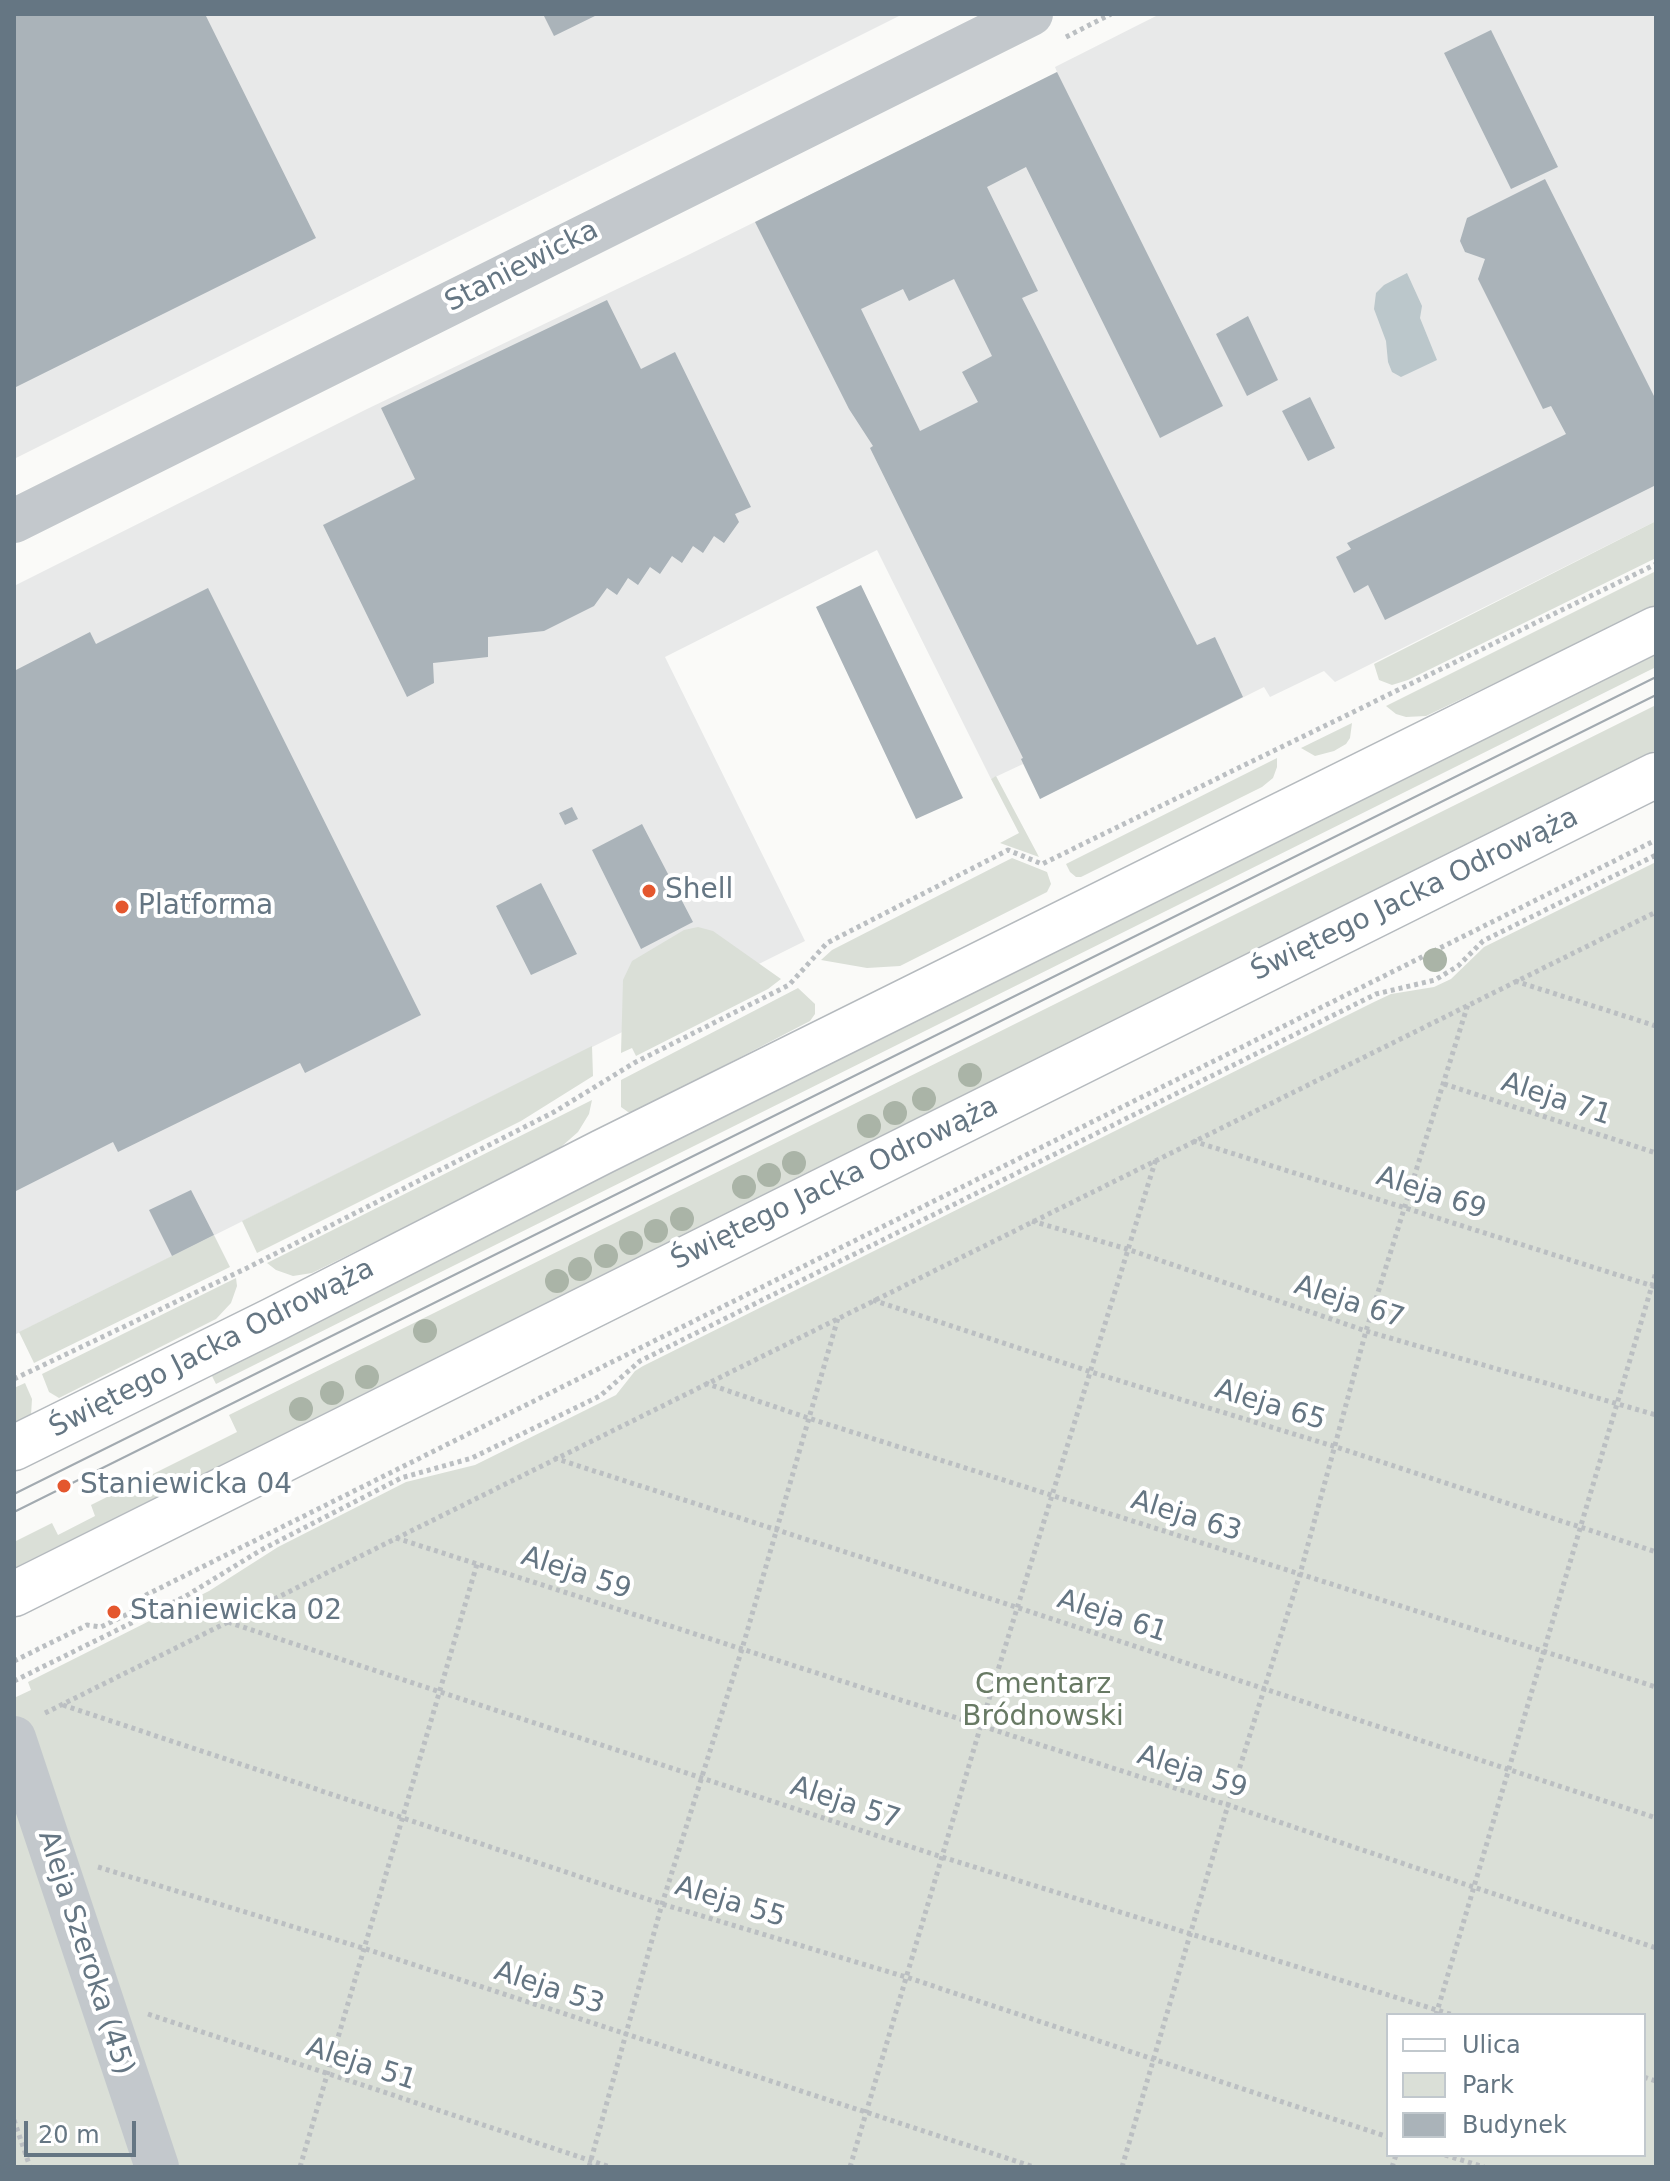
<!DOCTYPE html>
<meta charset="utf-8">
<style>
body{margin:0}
#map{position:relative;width:1670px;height:2181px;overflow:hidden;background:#fafaf8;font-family:"DejaVu Sans",sans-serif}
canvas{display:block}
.frame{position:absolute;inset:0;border:16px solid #657683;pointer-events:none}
.legend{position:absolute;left:1386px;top:2013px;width:260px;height:144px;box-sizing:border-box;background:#fff;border:2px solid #c1c8cd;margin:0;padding:10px 14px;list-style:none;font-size:24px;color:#657683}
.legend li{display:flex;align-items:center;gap:16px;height:40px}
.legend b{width:40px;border:2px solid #c1c8cd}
.scale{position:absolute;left:24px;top:2121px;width:112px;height:36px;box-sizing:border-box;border:4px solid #657683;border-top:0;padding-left:10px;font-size:24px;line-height:28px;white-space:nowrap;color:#657683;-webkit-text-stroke:6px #fff;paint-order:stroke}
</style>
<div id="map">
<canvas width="1670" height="2181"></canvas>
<div class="frame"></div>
<ul class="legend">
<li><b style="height:10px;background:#fff"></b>Ulica</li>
<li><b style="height:22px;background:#dadfd7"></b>Park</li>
<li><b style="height:22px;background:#aab3b9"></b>Budynek</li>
</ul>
<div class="scale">20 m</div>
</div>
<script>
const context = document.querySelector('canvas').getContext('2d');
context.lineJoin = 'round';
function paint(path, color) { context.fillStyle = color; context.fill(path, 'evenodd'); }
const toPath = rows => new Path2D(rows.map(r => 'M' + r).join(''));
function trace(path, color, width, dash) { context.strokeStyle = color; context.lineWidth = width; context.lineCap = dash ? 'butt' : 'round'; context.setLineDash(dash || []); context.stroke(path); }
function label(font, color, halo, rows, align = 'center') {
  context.font = font + ' "DejaVu Sans",sans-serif'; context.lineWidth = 8; context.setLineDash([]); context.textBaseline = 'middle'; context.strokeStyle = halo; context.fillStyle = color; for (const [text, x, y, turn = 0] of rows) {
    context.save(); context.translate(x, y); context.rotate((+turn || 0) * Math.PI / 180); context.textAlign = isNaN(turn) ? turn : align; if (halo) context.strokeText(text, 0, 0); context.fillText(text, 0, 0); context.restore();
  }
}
const built = toPath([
 [14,14,903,14,14,459],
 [1160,14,1656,14,1656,521,1335,682,1324,671,1270,697,1264,687,1040,799,1023,764,991,779,877,550,665,657,805,941,14,1335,14,586,367,409,686,256,955,123,1057,72,1055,67]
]);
const green = toPath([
 [1656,521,1656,558,1408,680,1392,685,1379,680,1374,664],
 [1656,571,1656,606,1426,716,1406,717,1396,714,1386,706],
 [1656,652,1656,667,216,1384,209,1370],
 [1656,705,1656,750,14,1568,14,1542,52,1523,58,1535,95,1516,91,1505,237,1432,229,1415],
 [1352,723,1350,738,1346,744,1334,751,1315,756,1301,748],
 [1277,758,1277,767,1273,778,1262,787,1081,877,1076,877,1070,872,1066,864],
 [996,776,1039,857,1000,843,1019,833,991,779],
 [1012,858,1047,872,1051,884,1047,892,900,966,867,968,821,960,832,950],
 [1656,862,1656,2167,14,2167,14,1698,31,1690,28,1682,209,1591,278,1547,406,1482,475,1465,616,1395,635,1371,643,1366,1374,1002,1391,994,1434,987,1451,979,1484,947],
 [1388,2015,1644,2015,1644,2155,1388,2155],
 [698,927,713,931,781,979,768,989,636,1056,632,1048,621,1053,623,980,632,961,684,930],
 [798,988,815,1004,815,1014,810,1021,635,1112,628,1112,621,1107,621,1080],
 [592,1046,593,1076,521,1121,257,1253,242,1221],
 [592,1100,589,1114,578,1132,553,1154,312,1273,293,1276,276,1270,267,1263],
 [214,1235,230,1267,34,1363,19,1332],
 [236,1278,237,1286,231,1303,216,1319,59,1398,49,1392,42,1374],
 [25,1383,32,1399,31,1415,14,1423,14,1388]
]);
const water = toPath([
 [1407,273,1422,306,1420,318,1437,360,1401,377,1392,372,1388,362,1386,341,1374,309,1376,293,1384,285]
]);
const building = toPath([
 [14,14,205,14,316,238,14,388],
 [543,14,599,14,554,36],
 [1491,30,1558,167,1511,189,1444,53],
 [1057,72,1223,406,1160,438,1026,167,987,187,1038,291,1022,298,1040,333,1197,645,1215,637,1243,697,1040,799,1021,759,1023,758,870,448,873,446,849,409,755,222],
 [954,279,992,356,962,372,978,402,920,431,861,309,903,289,909,301],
 [1545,179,1656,400,1656,485,1385,620,1368,585,1354,593,1336,557,1351,549,1347,543,1566,434,1551,406,1543,409,1478,279,1485,259,1465,252,1460,241,1467,218],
 [607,300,641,369,675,352,751,507,735,514,739,522,724,543,714,536,703,553,693,546,682,563,672,556,660,574,650,567,638,585,628,578,617,595,607,588,594,606,544,631,488,637,488,657,433,663,434,683,407,697,323,525,415,479,381,408],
 [1248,316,1278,380,1247,396,1216,334],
 [1310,397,1335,448,1308,461,1282,411],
 [861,585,963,798,916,819,816,607],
 [208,588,421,1015,305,1073,300,1063,118,1152,113,1142,14,1192,14,671,90,632,96,644],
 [572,807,578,819,565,825,559,813],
 [642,824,693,922,641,949,592,850],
 [541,883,577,954,531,975,496,906],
 [191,1190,214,1235,172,1256,149,1210]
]);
const path = toPath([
 [1066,37,1111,14],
 [1515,981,1656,1026],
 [1444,1084,1656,1153],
 [1193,1141,1656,1287],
 [1032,1221,1127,1249,1366,1331,1656,1415],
 [873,1300,1091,1372,1333,1446,1656,1552],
 [14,1379,247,1268,554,1112,634,1063,789,985,827,943,1008,850,1042,864,1656,564],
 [705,1383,808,1418,1656,1687],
 [554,1458,1019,1608,1656,1818],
 [396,1538,1228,1805,1656,1948],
 [228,1622,942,1857,1453,2015],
 [14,1661,87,1625,101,1627,132,1612,140,1598,1656,840],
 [14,1681,186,1596,261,1550,401,1478,472,1458,600,1396,640,1361,1376,994,1435,980,1458,966,1483,941,1656,855],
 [63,1705,662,1904,906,1977,1388,2137],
 [45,1713,1656,912],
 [98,1867,366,1949,1034,2167],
 [148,2014,610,2167],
 [1436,2015,1656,1272],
 [1644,2077,1656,2081],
 [14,2120,30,2167],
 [1445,2155,1484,2167],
 [300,2167,477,1564],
 [589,2167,662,1904,742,1649,838,1318],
 [850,2167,981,1725,1156,1159],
 [1122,2167,1228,1805,1300,1574,1366,1331,1468,1004],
 [1392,2167,1396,2155]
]);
const minor = toPath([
 [14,521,1031,14],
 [14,1738,157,2167]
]);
const major = toPath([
 [14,1448,273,1320,602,1152,1656,629],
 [14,1594,1656,775]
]);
const tram = toPath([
 [14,1494,1656,677],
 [14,1512,1656,695]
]);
const trees = [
 [1435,960],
 [970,1075],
 [924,1099],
 [895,1113],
 [869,1126],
 [794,1163],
 [769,1175],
 [744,1187],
 [682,1219],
 [656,1231],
 [631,1243],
 [606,1256],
 [580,1269],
 [557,1281],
 [425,1331],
 [367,1377],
 [332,1393],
 [301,1409]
];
const markers = [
 [649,891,8,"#e4572e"],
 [122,907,8,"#e4572e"],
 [64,1486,8,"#e4572e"],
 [114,1612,8,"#e4572e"]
];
const streetNames = [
 ["Staniewicka",522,267,-27],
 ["Świętego Jacka Odrowąża",1415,895,-26],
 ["Aleja 71",1556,1100,18],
 ["Świętego Jacka Odrowąża",835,1184,-26],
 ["Aleja 69",1431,1194,18],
 ["Aleja 67",1349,1303,18],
 ["Świętego Jacka Odrowąża",212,1349,-27],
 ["Aleja 65",1270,1406,17],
 ["Aleja 63",1186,1517,17],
 ["Aleja 59",576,1574,18],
 ["Aleja 61",1112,1617,18],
 ["Aleja 59",1192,1773,18],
 ["Aleja 57",845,1804,18],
 ["Aleja 55",730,1903,17],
 ["Aleja Szeroka (45)",85,1953,72],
 ["Aleja 53",549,1989,18],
 ["Aleja 51",361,2065,18]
];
const poiNames = [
 ["Shell",665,891],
 ["Platforma",138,907],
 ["Staniewicka 04",80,1486],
 ["Staniewicka 02",130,1612]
];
const parkNames = [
 ["Cmentarz",1043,1686],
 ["Bródnowski",1043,1718]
];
paint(built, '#e8e9e9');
paint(green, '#dadfd7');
paint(water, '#bbc7cb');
paint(building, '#aab3b9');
trace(major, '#b5babe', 47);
trace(path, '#bbbfc2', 5, [4, 4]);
trace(minor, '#c3c8cc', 44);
trace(major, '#fff', 44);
trace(tram, '#a2aab0', 2);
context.fillStyle = '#aab4a7';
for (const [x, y] of trees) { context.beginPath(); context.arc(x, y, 12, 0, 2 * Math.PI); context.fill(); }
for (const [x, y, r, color] of markers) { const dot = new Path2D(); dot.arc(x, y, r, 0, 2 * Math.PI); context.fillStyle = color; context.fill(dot); trace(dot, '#fff', 3); }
label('28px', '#657683', '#fff', streetNames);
label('28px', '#657683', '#fff', poiNames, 'left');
label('28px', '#687a64', '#fff', parkNames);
</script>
